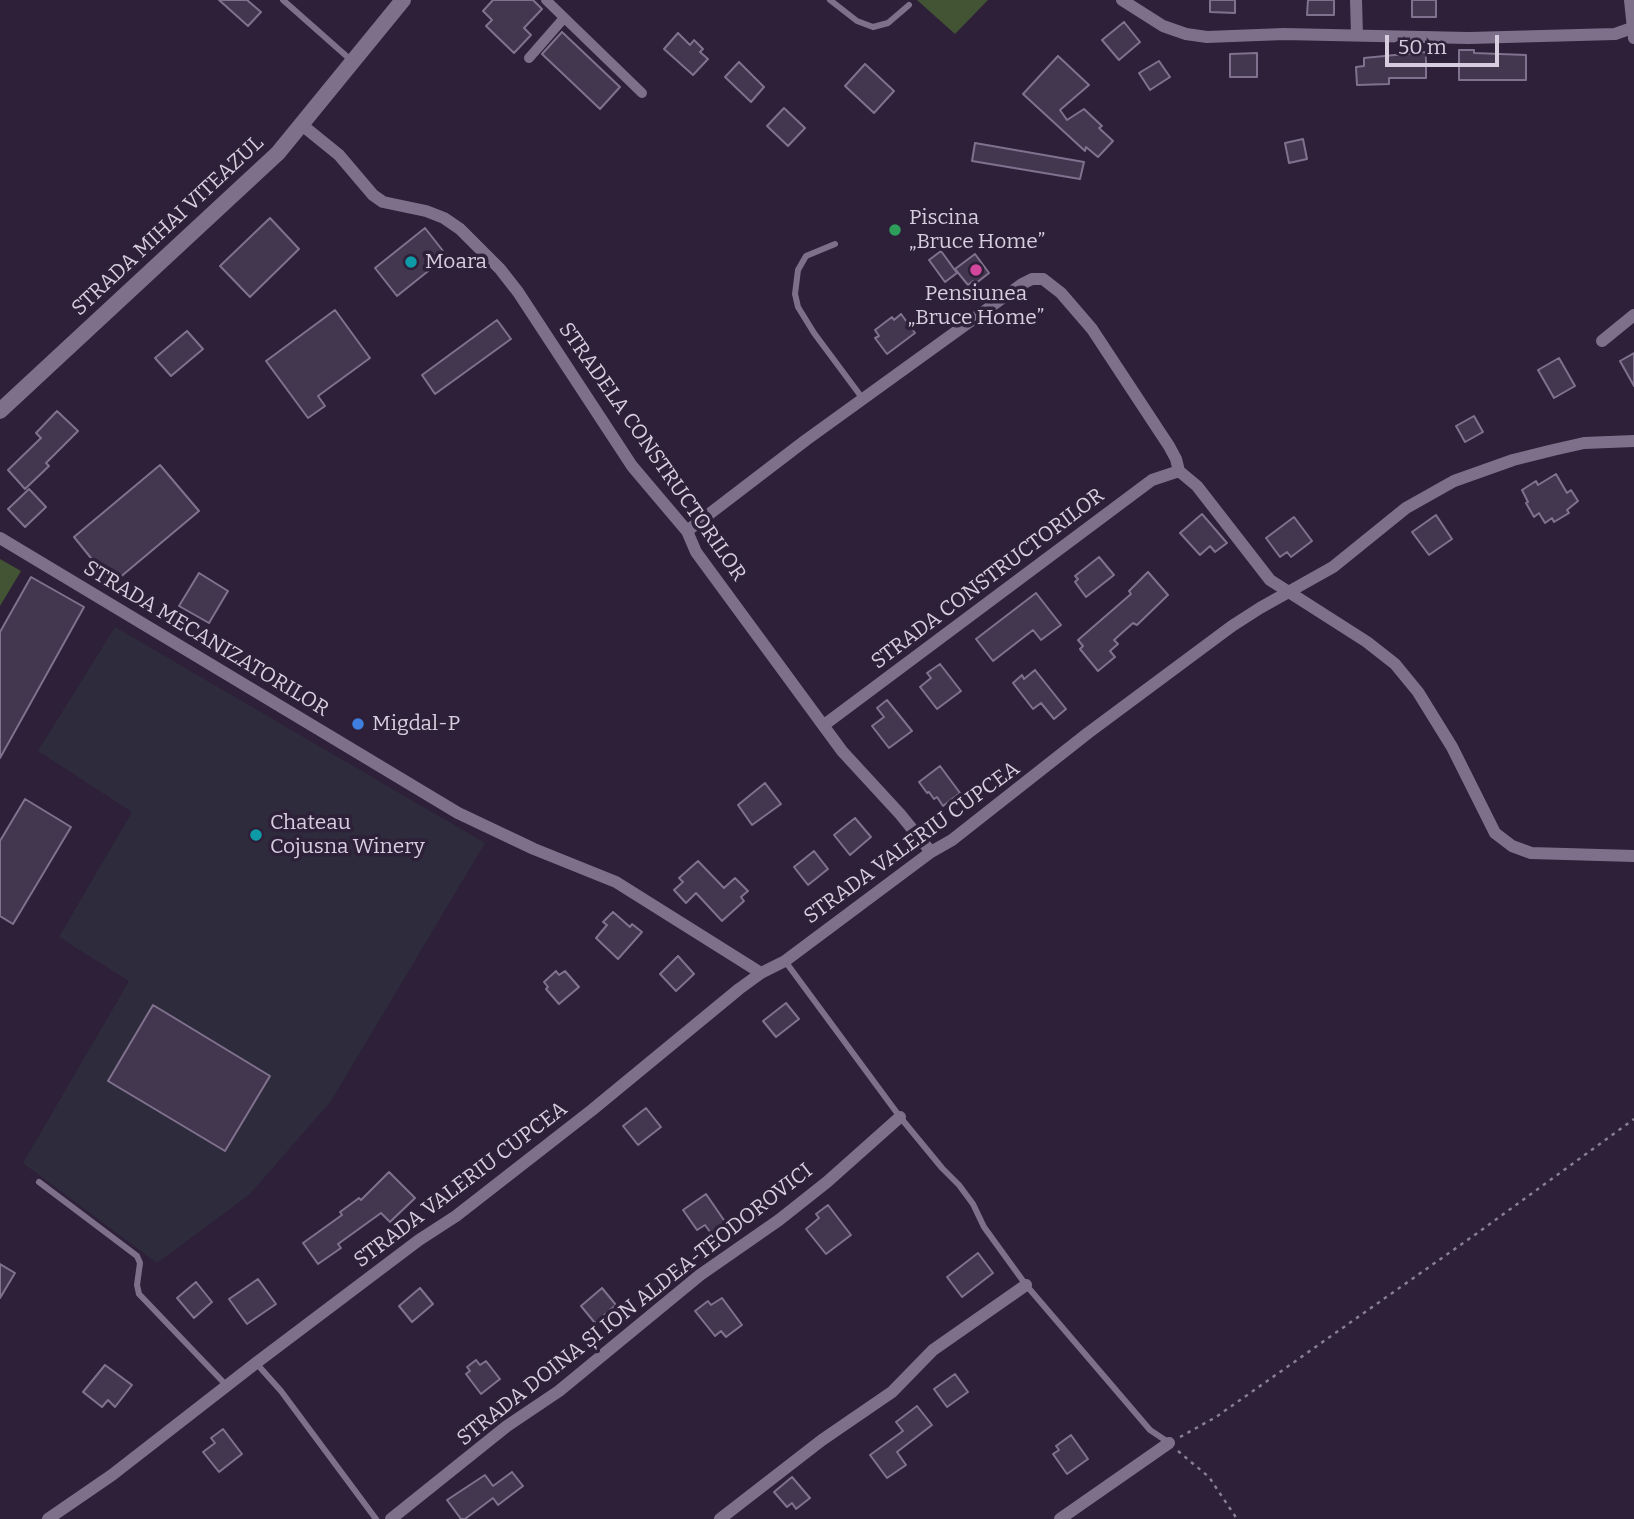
<!DOCTYPE html>
<meta charset="utf-8">
<style>
body{margin:0}
#map{position:relative;width:1634px;height:1519px;overflow:hidden;background:#2d2038;font-family:Bitter,serif}
canvas{display:block}
.scale{position:absolute;left:1385px;top:35px;width:114px;height:32px;box-sizing:border-box;border:4px solid #d6cede;border-top:0;padding-left:9px;font-size:21px;line-height:24px;white-space:nowrap;color:#d6cede;-webkit-text-stroke:5px #2d2038;paint-order:stroke}
</style>
<div id="map">
<canvas width="1634" height="1519"></canvas>
<div class="scale">50 m</div>
</div>
<script>
const context = document.querySelector('canvas').getContext('2d');
context.lineJoin = 'round';
function paint(path, color) { context.fillStyle = color; context.fill(path, 'evenodd'); }
const toPath = rows => new Path2D(rows.map(r => 'M' + r).join(''));
function trace(path, color, width, dash) { context.strokeStyle = color; context.lineWidth = width; context.lineCap = dash ? 'butt' : 'round'; context.setLineDash(dash || []); context.stroke(path); }
function label(font, color, halo, rows, align = 'center') {
  context.font = font + ' Bitter,serif'; context.lineWidth = 7; context.setLineDash([]); context.textBaseline = 'middle'; context.strokeStyle = halo; context.fillStyle = color; for (const [text, x, y, turn = 0] of rows) {
    context.save(); context.translate(x, y); context.rotate((+turn || 0) * Math.PI / 180); context.textAlign = isNaN(turn) ? turn : align; if (halo) context.strokeText(text, 0, 0); context.fillText(text, 0, 0); context.restore();
  }
}
const industrial = toPath([
 [115,627,485,843,331,1101,249,1195,157,1263,23,1163,129,981,59,937,132,812,38,751]
]);
const green = toPath([
 [917,0,988,0,955,34],
 [0,559,21,571,0,606]
]);
const building = toPath([
 [219,0,247,0,261,12,248,26,219,0],
 [493,0,533,0,542,9,524,28,531,35,514,53,486,26,492,20,483,11,493,0],
 [1210,0,1235,0,1235,13,1210,12,1210,0],
 [1308,0,1334,0,1334,15,1307,15,1308,0],
 [1412,0,1436,0,1436,17,1412,17,1412,0],
 [1124,22,1140,42,1119,60,1102,40,1124,22],
 [562,32,620,87,600,109,542,54,562,32],
 [678,33,690,45,694,40,703,49,700,52,708,59,693,75,664,49,678,33],
 [1459,50,1474,50,1474,53,1526,55,1526,80,1459,80,1459,50],
 [1426,52,1426,78,1389,78,1389,84,1357,85,1356,67,1364,66,1364,58,1426,52],
 [1257,53,1257,77,1230,77,1230,54,1257,53],
 [1058,56,1089,85,1060,110,1067,120,1084,109,1102,126,1099,128,1113,141,1098,157,1086,147,1085,151,1023,94,1058,56],
 [1159,61,1170,77,1150,90,1139,73,1159,61],
 [739,62,764,87,751,102,725,77,739,62],
 [865,64,894,91,874,113,845,86,865,64],
 [784,108,805,128,788,146,767,126,784,108],
 [1303,139,1307,159,1289,163,1285,143,1303,139],
 [975,143,1084,162,1080,179,972,161,975,143],
 [270,218,299,249,250,297,220,266,270,218],
 [425,228,447,256,397,296,375,268,425,228],
 [941,251,957,273,945,282,929,260,941,251],
 [975,254,989,273,975,284,973,281,968,285,955,269,975,254],
 [335,310,370,358,318,396,325,406,308,418,266,361,335,310],
 [901,314,915,333,887,354,875,338,879,336,875,330,892,317,894,320,901,314],
 [497,320,511,339,435,394,422,375,497,320],
 [187,331,203,349,171,376,155,358,187,331],
 [1634,353,1634,386,1620,361,1634,353],
 [1559,358,1575,386,1554,398,1538,370,1559,358],
 [57,411,78,431,46,463,49,466,25,489,8,470,41,438,36,433,57,411],
 [1474,416,1483,432,1465,442,1456,426,1474,416],
 [160,465,199,511,112,584,74,537,160,465],
 [1556,474,1567,493,1571,490,1578,501,1567,510,1569,513,1554,522,1552,518,1545,523,1539,513,1534,517,1526,503,1528,502,1522,490,1536,481,1538,485,1556,474],
 [29,489,46,507,25,527,8,509,29,489],
 [1202,514,1227,543,1215,552,1210,546,1200,555,1180,533,1202,514],
 [1436,515,1452,539,1429,555,1412,532,1436,515],
 [1294,517,1312,541,1291,557,1287,552,1280,557,1266,538,1294,517],
 [1099,557,1114,575,1086,597,1075,582,1078,579,1075,576,1099,557],
 [1148,572,1168,595,1137,625,1133,623,1114,640,1118,644,1110,651,1115,657,1098,671,1080,649,1083,646,1078,640,1131,594,1129,591,1148,572],
 [199,573,228,591,209,623,179,606,199,573],
 [31,577,84,607,0,758,0,632,31,577],
 [1036,593,1061,625,1041,640,1033,630,993,661,976,639,1036,593],
 [940,664,961,691,937,709,920,687,931,678,927,673,940,664],
 [1035,670,1066,709,1054,719,1041,703,1033,709,1013,683,1022,675,1024,679,1035,670],
 [887,700,912,731,889,748,872,726,884,717,877,708,887,700],
 [940,766,960,793,943,806,937,797,934,799,929,792,927,793,919,782,940,766],
 [765,783,781,804,752,825,738,805,765,783],
 [25,799,71,827,13,924,0,916,0,841,25,799],
 [855,818,871,837,850,855,834,835,855,818],
 [814,851,828,869,808,885,794,867,814,851],
 [698,861,724,888,735,878,748,891,741,897,744,901,722,921,696,893,686,903,674,890,683,882,679,878,698,861],
 [613,912,630,927,632,924,642,932,618,959,596,938,607,925,603,922,613,912],
 [678,956,694,974,676,991,660,974,678,956],
 [556,971,559,975,565,971,579,987,559,1004,546,989,548,987,544,982,556,971],
 [786,1003,799,1019,776,1037,763,1021,786,1003],
 [153,1005,270,1076,225,1151,108,1081,153,1005],
 [646,1108,661,1127,638,1145,623,1126,646,1108],
 [389,1172,415,1198,390,1222,381,1213,338,1244,341,1248,318,1264,303,1243,342,1215,340,1212,359,1198,361,1200,389,1172],
 [706,1194,728,1226,713,1236,705,1225,697,1230,683,1210,706,1194],
 [828,1205,851,1235,826,1254,806,1229,819,1218,816,1214,828,1205],
 [978,1253,993,1273,962,1297,947,1277,978,1253],
 [0,1264,15,1273,0,1298,0,1264],
 [258,1279,276,1304,247,1324,229,1299,258,1279],
 [196,1282,212,1302,194,1318,177,1298,196,1282],
 [420,1288,433,1304,412,1322,399,1306,420,1288],
 [602,1288,616,1305,595,1323,581,1306,602,1288],
 [722,1298,742,1325,726,1337,721,1331,715,1336,695,1311,708,1301,711,1305,722,1298],
 [476,1360,480,1365,486,1361,500,1379,481,1394,466,1374,470,1371,467,1367,476,1360],
 [105,1365,132,1385,115,1407,108,1400,102,1407,83,1392,105,1365],
 [955,1374,968,1392,947,1407,934,1389,955,1374],
 [917,1406,932,1425,897,1452,906,1465,887,1478,870,1455,903,1431,896,1422,917,1406],
 [223,1429,242,1454,219,1472,203,1452,215,1443,211,1438,223,1429],
 [1071,1435,1088,1459,1067,1474,1053,1454,1059,1450,1056,1446,1071,1435],
 [512,1472,523,1486,498,1505,493,1498,465,1519,461,1519,447,1500,485,1475,493,1486,512,1472],
 [792,1477,810,1498,796,1509,792,1503,787,1507,774,1492,792,1477]
]);
const path = toPath([
 [1180,1437,1216,1417,1476,1234,1634,1119],
 [1178,1451,1209,1477,1237,1519]
]);
const service = toPath([
 [283,0,352,61],
 [830,0,857,21,873,27,888,23,909,5],
 [835,244,806,256,798,270,795,294,798,307,814,333,863,399],
 [785,961,900,1117,942,1168,959,1185,973,1204,984,1227,1026,1285,1150,1430,1168,1442],
 [39,1182,137,1256,140,1263,137,1285,139,1294,227,1386],
 [256,1363,281,1391,376,1519]
]);
const pedestrian = toPath([
 [546,0,642,93],
 [529,58,564,18]
]);
const minor = toPath([
 [1122,0,1163,26,1186,34,1207,37,1284,34,1469,38,1615,34,1632,28],
 [1356,0,1357,35],
 [1630,0,1634,38],
 [302,125,339,155,373,195,383,202,426,211,444,218,460,229,500,269,518,292,632,466,687,531,696,552,842,751,900,814,931,852],
 [1602,341,1634,315],
 [687,531,806,440,1022,284,1032,279,1043,279,1061,293,1092,329,1169,446,1176,459,1179,471,1197,486,1270,580,1367,642,1395,664,1418,692,1452,747,1495,833,1512,846,1531,853,1634,856],
 [0,538,458,813,534,849,616,882,761,973],
 [824,725,1152,480,1179,471],
 [48,1519,112,1475,256,1363,419,1240,456,1216,592,1110,739,989,761,973,785,961,931,852,952,840,1088,733,1232,626,1260,608,1333,567,1406,508,1454,481,1513,460,1553,450,1584,443,1634,441],
 [391,1519,507,1426,559,1391,700,1275,779,1220,827,1182,900,1117],
 [720,1519,822,1440,892,1392,933,1350,1026,1285],
 [1060,1519,1169,1443]
]);
const tertiary = toPath([
 [0,411,278,153,403,0]
]);
const markers = [
 [895,230,7,"#2e9e5b"],
 [411,262,7,"#0f9aa8"],
 [976,270,7,"#d1479c"],
 [358,724,7,"#3f7fe0"],
 [256,835,7,"#0f9aa8"]
];
const poiNames = [
 ["Piscina",909,218],
 ["„Bruce Home”",909,242],
 ["Moara",425,262],
 ["Pensiunea",976,294,"center"],
 ["„Bruce Home”",976,318,"center"],
 ["Migdal-P",372,724],
 ["Chateau",270,823],
 ["Cojusna Winery",270,847]
];
const streetNames = [
 ["STRADA MIHAI VITEAZUL",168,226,-43],
 ["STRADELA CONSTRUCTORILOR",652,452,55],
 ["STRADA CONSTRUCTORILOR",988,579,-37],
 ["STRADA MECANIZATORILOR",206,639,31],
 ["STRADA VALERIU CUPCEA",912,843,-36],
 ["STRADA VALERIU CUPCEA",461,1185,-37],
 ["STRADA DOINA ȘI ION ALDEA-TEODOROVICI",635,1305,-38]
];
paint(industrial, '#2e2c3c');
paint(green, '#435434');
paint(building, '#43364f');
trace(building, '#80728e', 2);
trace(path, '#897f93', 2.5, [3.5, 5]);
trace(service, '#7e708b', 6);
trace(pedestrian, '#7e708b', 10);
trace(minor, '#7e708b', 12);
trace(tertiary, '#7e708b', 16);
for (const [x, y, r, color] of markers) { const dot = new Path2D(); dot.arc(x, y, r, 0, 2 * Math.PI); context.fillStyle = color; context.fill(dot); trace(dot, '#2d2038', 2.5); }
label('21px', '#d6cede', '#2d2038', poiNames, 'left');
label('21px', '#d6cede', '#2d2038', streetNames);
</script>
